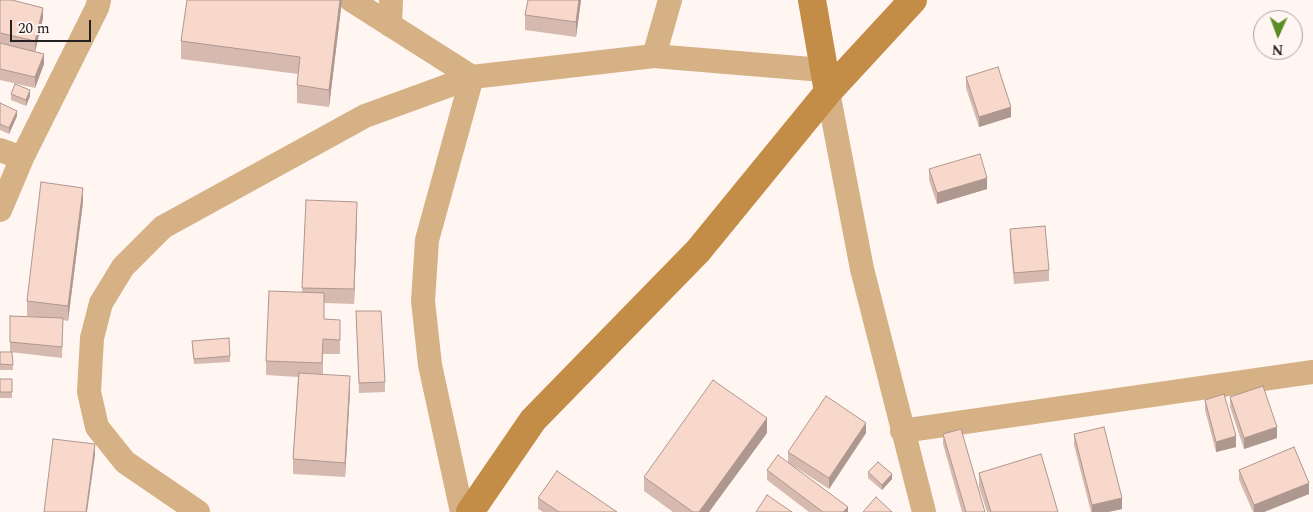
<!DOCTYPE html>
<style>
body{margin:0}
#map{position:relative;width:1313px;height:512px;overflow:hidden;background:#fff5f1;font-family:Spectral,serif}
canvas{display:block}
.north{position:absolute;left:1253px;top:10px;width:50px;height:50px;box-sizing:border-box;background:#fff5f1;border:1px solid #a8a09d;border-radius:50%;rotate:182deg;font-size:14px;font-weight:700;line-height:20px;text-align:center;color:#252120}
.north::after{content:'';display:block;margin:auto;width:18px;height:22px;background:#598d25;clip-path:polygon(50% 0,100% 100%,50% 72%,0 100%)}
.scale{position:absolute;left:10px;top:20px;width:81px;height:22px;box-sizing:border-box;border:2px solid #252120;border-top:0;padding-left:6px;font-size:15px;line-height:18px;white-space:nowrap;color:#252120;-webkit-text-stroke:4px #fff5f1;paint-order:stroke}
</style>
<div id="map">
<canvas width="1313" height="512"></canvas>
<div class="north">N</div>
<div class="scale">20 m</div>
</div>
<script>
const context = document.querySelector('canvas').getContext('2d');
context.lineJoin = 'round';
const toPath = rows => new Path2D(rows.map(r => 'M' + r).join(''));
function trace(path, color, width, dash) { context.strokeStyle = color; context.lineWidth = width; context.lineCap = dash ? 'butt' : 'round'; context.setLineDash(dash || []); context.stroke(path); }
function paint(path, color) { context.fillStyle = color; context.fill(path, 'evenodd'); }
const street = toPath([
 [351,0,472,77],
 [390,25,391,0],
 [654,56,670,0],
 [828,92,862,269,924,512],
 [0,150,22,158],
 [0,210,22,158,97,8,99,0],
 [902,431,1313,372],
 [198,512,125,462,97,427,89,392,92,338,101,303,123,267,163,227,365,116,472,77,654,56,823,70],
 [462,512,430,365,423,301,427,240,472,77]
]);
const secondary = toPath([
 [828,92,913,0],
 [470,512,533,420,698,251,828,92,812,0]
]);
const wall = toPath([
 [0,0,43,18,35,52,44,64,35,88,0,80],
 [342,0,329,107,297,103,297,85,298,74,181,59,181,41],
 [581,0,576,37,525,30,525,15],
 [966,77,1011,117,979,127,966,88],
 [11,94,30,96,26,106,11,100],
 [0,103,17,116,9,134,0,130],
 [929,169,987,189,937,204,929,180],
 [306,200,357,216,354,304,324,303,324,319,340,320,340,354,323,354,323,374,350,391,345,477,293,474,293,459,298,377,266,375,266,361,302,292],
 [83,202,68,321,63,320,62,358,10,352,10,316,40,317,27,316,27,301],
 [1010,229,1049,270,1049,281,1014,284,1010,240],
 [356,311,385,382,385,392,359,393],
 [192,346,230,356,230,362,194,364],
 [0,352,12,352,13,370,0,370],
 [0,379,12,379,12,398,0,398],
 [1230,397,1277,438,1244,449,1230,407],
 [1205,400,1236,447,1216,452,1205,410],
 [767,433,709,512,673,512,644,491,644,477],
 [866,433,829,489,794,466,848,512,809,512,767,480,767,470,788,462,788,452],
 [943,434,985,512,962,512,943,444],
 [1074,434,1122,509,1108,512,1091,512,1074,445],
 [1239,470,1309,494,1264,512,1253,512,1239,480],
 [868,472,892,479,882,490,868,478],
 [979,473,1058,512,987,512,979,487],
 [538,498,617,512,543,512,538,509]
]);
const shadedWall = toPath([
 [340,0,342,0,329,107,329,90],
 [579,0,581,0,576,37,576,22],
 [43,8,43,18,35,52,35,41],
 [44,54,44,64,35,88,35,77],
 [30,90,30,96,26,106,26,100],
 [1011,107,1011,117,979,127,979,117],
 [17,111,17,116,9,134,9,128],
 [987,178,987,189,937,204,937,193],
 [83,188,83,202,68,321,68,306],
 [357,202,357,216,354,304,354,289],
 [350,376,350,391,345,477,345,463],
 [767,418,767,433,709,512,699,512],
 [866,423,866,433,829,489,829,478],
 [1277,427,1277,438,1244,449,1244,438],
 [1236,436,1236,447,1216,452,1216,442],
 [95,444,95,455,87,512,86,512],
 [892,474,892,479,882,490,882,485],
 [1309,483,1309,494,1264,512,1254,512,1254,505],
 [1122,498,1122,509,1108,512,1092,512,1092,505],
 [848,507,848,512,843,512]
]);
const building = toPath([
 [0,0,12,0,43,8,35,41,0,33,0,0],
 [187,0,340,0,329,90,297,85,300,57,181,41,187,0],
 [528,0,579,0,576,22,525,15,528,0],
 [0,43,44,54,35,77,0,69,0,43],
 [998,67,1011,107,979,117,966,77,998,67],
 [15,84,30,90,26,100,11,94,15,84],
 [0,103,17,111,9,128,0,124,0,103],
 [980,154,987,178,937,193,929,169,980,154],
 [41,182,83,188,68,306,27,301,41,182],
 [306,200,357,202,354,289,302,288,306,200],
 [1045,226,1049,270,1014,273,1010,229,1045,226],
 [269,291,324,293,324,319,340,320,340,340,323,339,322,363,266,361,269,291],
 [356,311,381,311,385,382,359,383,356,311],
 [10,316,63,318,62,347,10,342,10,316],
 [229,338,230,356,194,359,192,341,229,338],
 [0,352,12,352,13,365,0,364,0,352],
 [299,373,350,376,345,463,293,459,299,373],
 [0,379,12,379,12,392,0,392,0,379],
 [713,380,767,418,699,512,693,512,644,477,713,380],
 [1263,386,1277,427,1244,438,1230,397,1263,386],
 [1224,394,1236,436,1216,442,1205,400,1224,394],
 [826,396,866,423,829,478,788,452,826,396],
 [1104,427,1122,498,1092,505,1074,434,1104,427],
 [961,429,985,512,966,512,943,434,961,429],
 [53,439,95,444,86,512,44,512,53,439],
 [1294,447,1309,483,1254,505,1239,470,1294,447],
 [1041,454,1058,512,991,512,979,473,1041,454],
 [778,455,848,507,843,512,823,512,767,470,778,455],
 [878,462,892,474,882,485,868,472,878,462],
 [557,471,617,512,559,512,538,498,557,471],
 [767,495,792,512,756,512,767,495],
 [876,497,892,512,863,512,876,497]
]);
trace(street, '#d5b185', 24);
trace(secondary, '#c38d48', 28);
paint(wall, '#d6baaf');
paint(shadedWall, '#ae978f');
paint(building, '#f9d8cc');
trace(building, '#ae978f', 1);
</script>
